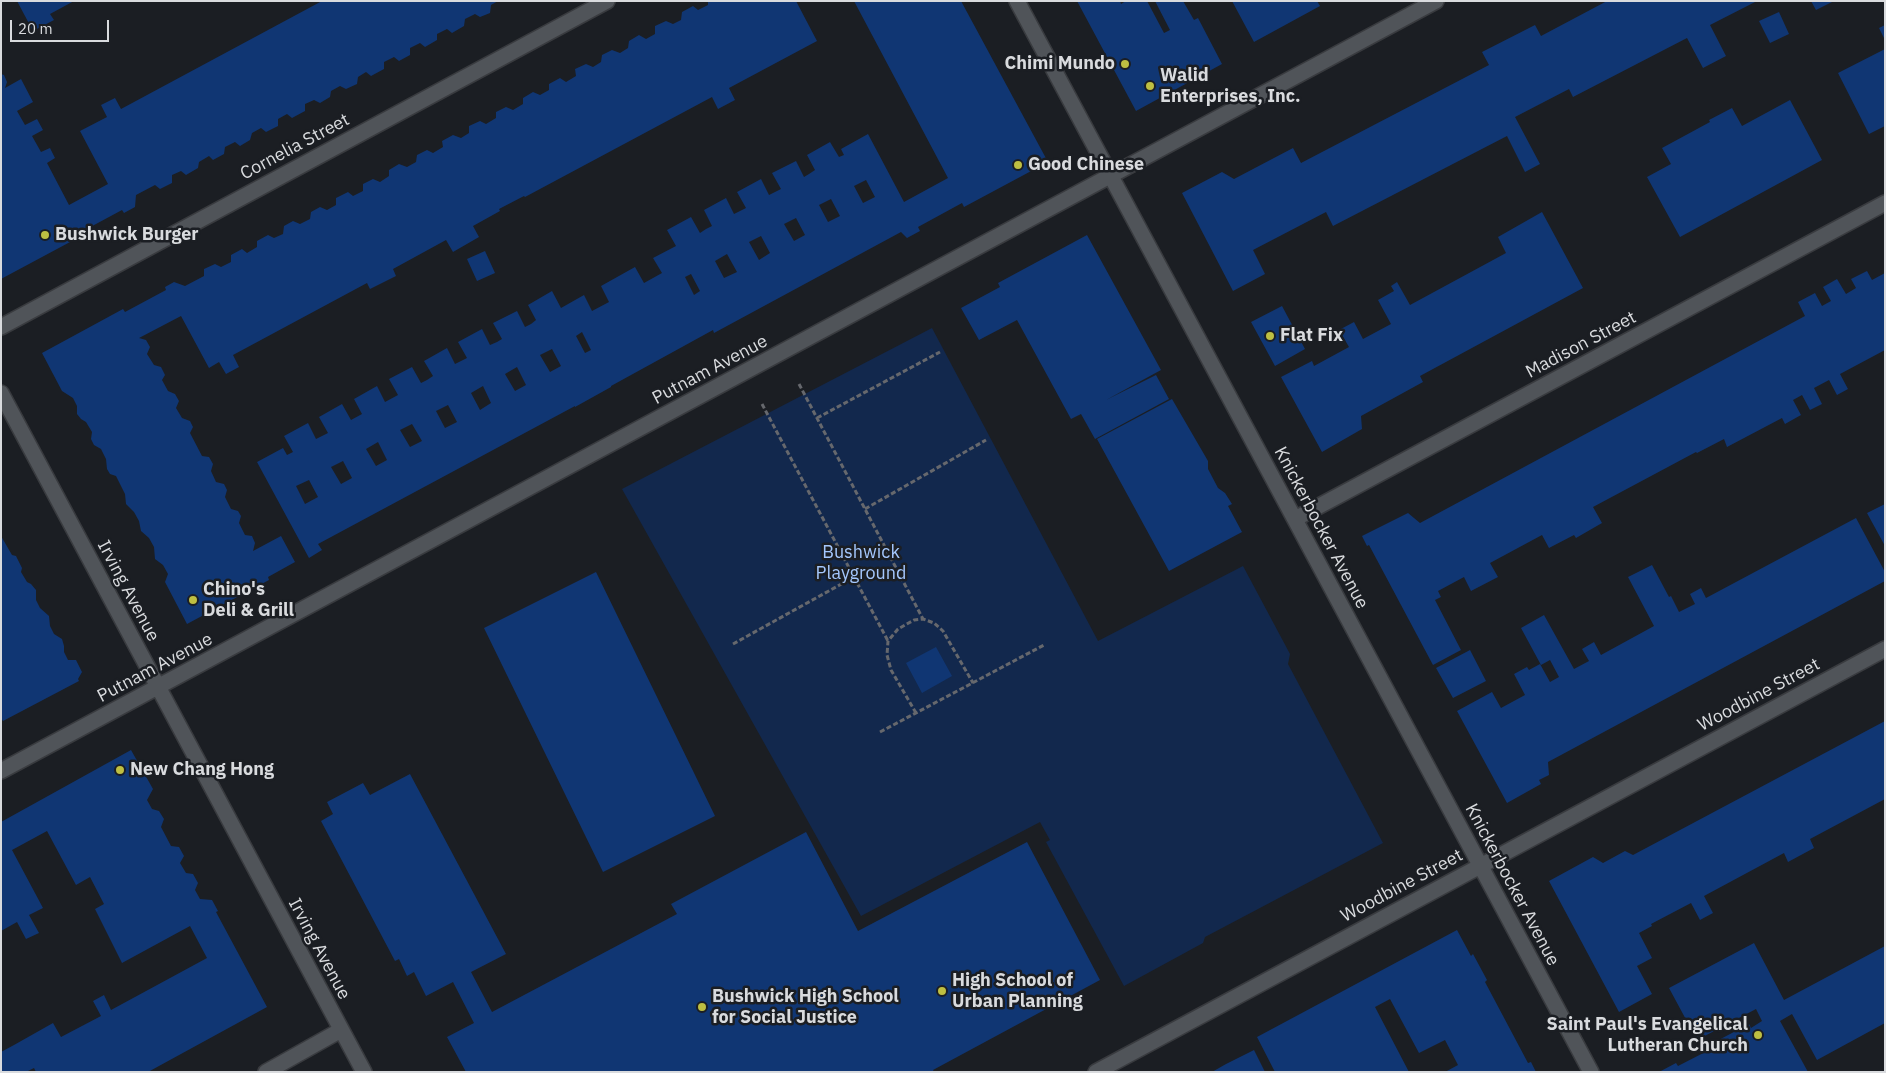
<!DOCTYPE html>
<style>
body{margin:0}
#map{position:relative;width:1886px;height:1073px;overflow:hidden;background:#1b1e23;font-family:"IBM Plex Sans",sans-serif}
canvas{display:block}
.frame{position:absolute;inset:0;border:2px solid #d9dbde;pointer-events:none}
.scale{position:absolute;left:10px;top:20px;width:99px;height:22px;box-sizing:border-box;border:2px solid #d9dbde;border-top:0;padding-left:6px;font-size:15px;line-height:18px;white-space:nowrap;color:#d9dbde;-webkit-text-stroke:4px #1b1e23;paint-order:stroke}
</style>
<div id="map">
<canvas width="1886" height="1073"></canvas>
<div class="frame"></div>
<div class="scale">20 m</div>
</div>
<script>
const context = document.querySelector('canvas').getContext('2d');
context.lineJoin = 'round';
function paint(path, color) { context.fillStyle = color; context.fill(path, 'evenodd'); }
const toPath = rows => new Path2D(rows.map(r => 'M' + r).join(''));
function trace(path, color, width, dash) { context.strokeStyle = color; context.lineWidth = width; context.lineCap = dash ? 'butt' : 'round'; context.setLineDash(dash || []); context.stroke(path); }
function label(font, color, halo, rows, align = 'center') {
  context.font = font + ' "IBM Plex Sans",sans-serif'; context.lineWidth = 5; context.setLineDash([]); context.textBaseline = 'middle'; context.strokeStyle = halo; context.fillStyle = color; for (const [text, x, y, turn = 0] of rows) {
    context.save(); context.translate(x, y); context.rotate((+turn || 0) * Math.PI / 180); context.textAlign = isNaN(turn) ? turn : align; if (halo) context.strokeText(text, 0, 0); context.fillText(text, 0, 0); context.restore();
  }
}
const green = toPath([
 [932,328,1098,641,1243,566,1290,654,1288,664,1383,843,1205,937,1203,943,1124,986,1046,842,1050,840,1040,822,861,916,622,489]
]);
const building = toPath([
 [17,1,74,1,50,14,54,20,33,31],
 [322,1,498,1,491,5,490,13,480,17,475,14,465,19,464,26,452,33,447,29,437,34,437,40,425,47,420,43,410,48,410,55,399,61,394,57,384,62,384,69,371,76,366,72,358,77,357,84,346,89,340,86,331,91,330,97,320,103,314,100,305,104,305,111,292,118,287,114,278,119,278,126,266,132,261,128,252,133,250,140,240,146,235,142,225,147,224,154,213,160,209,156,199,162,198,168,186,175,181,171,172,175,172,183,160,189,155,185,136,195,135,207,124,213,122,210,83,231,85,234,1,279,1,74,4,75,7,82,5,88,21,79,33,102,17,111,25,125,37,119,43,130,32,136,41,152,50,148,55,158,47,163,69,205,108,184,80,131,107,117,101,105,115,98,121,109],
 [708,1,796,1,817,41,729,88,735,100,718,109,712,97,525,197,524,196,499,209,500,211,473,226,479,237,453,252,446,240,393,269,396,276,370,289,367,283,233,355,239,367,226,374,219,362,209,368,181,316,139,338,146,340,150,347,147,354,154,365,161,367,165,375,162,380,168,391,175,394,179,401,176,408,182,418,190,421,193,427,190,433,202,456,209,457,213,464,211,471,216,482,224,484,227,490,225,497,231,509,238,511,241,516,239,523,245,535,252,536,255,543,253,551,281,536,295,562,268,577,269,580,187,624,165,582,168,574,163,565,155,559,154,547,149,538,141,531,139,521,134,512,126,504,125,494,116,476,110,474,107,469,106,459,101,449,94,445,91,439,92,432,86,422,81,419,77,414,77,406,73,398,62,391,42,353,123,309,125,312,166,290,165,287,174,282,185,286,204,276,204,269,215,264,221,267,231,262,231,255,242,249,247,253,257,247,257,241,268,235,274,238,283,234,284,226,293,221,300,224,310,219,311,212,320,207,327,210,336,205,336,198,348,192,353,196,363,191,363,184,373,179,380,182,389,176,389,170,399,164,407,167,416,162,417,155,427,150,433,153,443,147,442,141,453,135,461,138,469,133,469,126,480,121,486,124,496,118,496,112,506,107,513,110,523,104,523,98,533,92,540,95,549,90,549,84,560,78,566,82,576,76,575,69,586,64,593,67,601,62,602,55,612,50,620,53,628,48,629,41,639,35,646,39,655,34,655,26,666,21,673,24,681,20,682,12,693,6,698,10,708,5],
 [854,1,961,1,1048,162,964,207,962,203,918,227,920,231,907,238,901,232,714,333,713,330,611,386,611,387,575,407,575,406,318,544,322,550,309,558,257,462,283,448,287,455,293,452,284,436,308,423,316,439,328,433,319,417,342,404,351,420,362,414,354,399,377,386,385,402,398,395,389,379,412,367,421,383,427,380,433,376,424,361,447,348,455,364,467,358,458,342,482,329,490,345,497,342,502,339,493,323,517,311,525,327,531,324,536,320,528,305,552,291,561,308,584,295,592,311,609,302,601,286,635,267,644,283,662,273,653,258,676,246,667,230,691,217,700,233,706,229,712,226,704,210,726,198,734,214,746,208,737,192,761,179,769,195,781,189,772,173,796,161,804,177,809,174,815,170,807,155,830,142,839,157,844,155,841,149,868,134,904,202,948,178],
 [866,180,875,197,863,203,854,186],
 [831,199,840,216,828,222,819,205],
 [796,218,805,235,794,241,784,224],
 [761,236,770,253,759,260,749,242],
 [727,254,737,272,724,278,715,261],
 [691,274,700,291,694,295,685,277],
 [582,332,591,350,585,353,576,336],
 [552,349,561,366,550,372,540,355],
 [517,367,526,385,515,391,505,374],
 [483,386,491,403,480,410,471,393],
 [448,405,457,422,445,428,436,411],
 [412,424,422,441,410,447,400,430],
 [378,442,387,460,376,466,366,449],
 [343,461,352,478,341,484,331,467],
 [309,480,318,497,305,504,296,486],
 [1077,1,1120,1,1121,4,1126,1,1147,1,1164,33,1170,30,1155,1,1183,1,1194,20,1198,18,1222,64,1136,111],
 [1232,1,1317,1,1320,6,1254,42],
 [1607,1,1757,1,1710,25,1726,56,1703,68,1687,38,1573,97,1569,89,1515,117,1540,164,1525,172,1507,136,1333,226,1326,212,1253,250,1265,274,1233,291,1182,193,1222,172,1234,179,1293,148,1301,163,1489,65,1482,52,1535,25,1541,36],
 [1811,1,1834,1,1816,10],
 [1779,12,1789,34,1770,43,1759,21],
 [1885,25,1885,40,1879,28],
 [1885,49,1885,126,1869,134,1838,73],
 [1790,100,1822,160,1680,237,1647,177,1671,164,1662,148,1710,122,1709,120,1732,108,1742,126],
 [1542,212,1583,288,1420,376,1423,382,1361,416,1362,429,1322,452,1281,377,1312,361,1314,366,1349,347,1339,330,1354,322,1363,339,1391,324,1378,300,1394,291,1391,286,1397,282,1410,305,1506,253,1498,237],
 [1087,235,1161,370,1106,400,1156,375,1169,399,1095,439,1081,414,1071,419,1017,320,979,340,961,308,1000,287,998,283],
 [485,251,495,273,477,281,467,259],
 [1867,271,1872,280,1885,273,1885,350,1840,374,1848,389,1837,395,1829,380,1814,388,1822,404,1810,410,1802,395,1793,400,1801,415,1785,424,1782,418,1727,447,1724,439,1697,453,1696,452,1593,507,1602,523,1576,538,1574,535,1549,548,1542,535,1490,563,1498,577,1471,591,1464,577,1438,591,1441,597,1435,600,1461,650,1433,665,1369,545,1367,546,1362,536,1408,513,1420,523,1805,316,1798,302,1815,293,1822,306,1831,301,1823,287,1837,279,1846,294,1856,288,1851,279],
 [1282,306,1305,349,1275,366,1251,322],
 [1172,399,1208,461,1208,469,1218,488,1225,493,1232,504,1228,506,1242,532,1169,571,1097,439],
 [1885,504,1885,546,1867,513],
 [1856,518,1885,572,1885,581,1548,762,1549,775,1539,780,1541,784,1507,803,1457,711,1492,692,1501,708,1525,695,1514,674,1527,667,1529,670,1540,664,1550,682,1559,677,1550,660,1541,665,1521,628,1544,615,1574,669,1589,661,1582,649,1594,642,1601,655,1654,626,1628,577,1652,565,1669,597,1671,596,1679,612,1695,604,1690,594,1701,588,1706,598],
 [1,536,12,555,16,556,22,568,21,572,27,582,31,584,36,590,36,600,40,608,49,616,50,626,54,634,62,639,64,646,64,652,68,660,76,660,82,672,78,679,79,681,3,721,1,718],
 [596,572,715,816,603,872,484,628],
 [936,647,952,676,922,693,906,663],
 [1470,650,1486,681,1453,698,1436,668],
 [1885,721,1885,799,1810,839,1814,848,1788,862,1784,853,1704,896,1713,913,1700,920,1691,903,1651,924,1652,926,1639,933,1652,958,1637,966,1652,994,1619,1012,1549,881,1593,857,1603,863,1625,851,1633,855],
 [131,750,153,789,147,800,152,809,159,811,164,819,161,827,171,846,179,847,184,856,180,863,186,873,193,874,198,883,195,890,200,899,212,900,218,911,216,912,267,1007,148,1072,36,1072,34,1068,26,1072,1,1072,1,1052,14,1045,53,1023,61,1037,101,1016,93,1001,104,995,111,1010,207,958,190,926,122,963,95,909,104,904,90,877,76,885,47,831,12,850,43,908,29,915,39,933,26,939,17,922,1,931,1,822],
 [410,774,506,954,471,972,492,1012,677,914,671,904,806,832,858,931,1027,842,1100,980,933,1070,934,1072,466,1072,447,1037,474,1023,453,982,426,996,414,972,407,976,399,959,395,961,321,821,333,814,327,802,363,783,370,795],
 [1457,930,1471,956,1473,954,1487,980,1485,982,1528,1063,1531,1062,1536,1072,1445,1072,1458,1065,1445,1040,1419,1053,1390,999,1375,1007,1409,1072,1275,1072,1257,1037],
 [1754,943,1784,1000,1885,946,1885,1023,1817,1060,1792,1014,1780,1021,1808,1072,1659,1072,1676,1063,1678,1066,1715,1047,1713,1043,1749,1024,1751,1028,1762,1021,1756,1009,1697,1040,1669,988],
 [1254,1050,1265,1072,1212,1072,1226,1064]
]);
const path = toPath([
 [799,384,923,619],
 [762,404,888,641],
 [817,418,940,352],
 [865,509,986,440],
 [733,644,854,577],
 [916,713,891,670,887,655,888,641,898,629,914,620,923,619,934,623,943,631,973,683],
 [880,732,1044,645]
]);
const minor = toPath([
 [1017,1,1591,1072],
 [1,327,607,1],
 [1,393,364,1072],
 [1295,519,1885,203],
 [1,771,1436,1],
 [266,1072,341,1030],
 [1096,1072,1885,649]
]);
const markers = [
 [1125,64,5,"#bebf42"],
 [1150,86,5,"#bebf42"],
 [1018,165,5,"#bebf42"],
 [45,235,5,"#bebf42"],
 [1270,336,5,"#bebf42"],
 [193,600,5,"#bebf42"],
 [120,770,5,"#bebf42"],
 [942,991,5,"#bebf42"],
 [702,1007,5,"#bebf42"],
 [1758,1035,5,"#bebf42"]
];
const poiNames = [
 ["Chimi Mundo",1115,64,"right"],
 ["Walid",1160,76],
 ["Enterprises, Inc.",1160,97],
 ["Good Chinese",1028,165],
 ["Bushwick Burger",55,235],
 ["Flat Fix",1280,336],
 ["Chino's",203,590],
 ["Deli & Grill",203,611],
 ["New Chang Hong",130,770],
 ["High School of",952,981],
 ["Urban Planning",952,1002],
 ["Bushwick High School",712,997],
 ["for Social Justice",712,1018],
 ["Saint Paul's Evangelical",1748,1025,"right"],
 ["Lutheran Church",1748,1046,"right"]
];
const streetNames = [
 ["Cornelia Street",295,147,-28],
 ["Madison Street",1581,345,-28],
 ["Putnam Avenue",710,370,-28],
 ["Knickerbocker Avenue",1321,528,62],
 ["Irving Avenue",128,591,62],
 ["Putnam Avenue",155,668,-28],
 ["Woodbine Street",1759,695,-28],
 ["Knickerbocker Avenue",1512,885,62],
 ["Woodbine Street",1402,886,-28],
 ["Irving Avenue",319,949,62]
];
const parkNames = [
 ["Bushwick",861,553],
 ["Playground",861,574]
];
paint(green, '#12284d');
paint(building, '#103673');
trace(minor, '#393b3f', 18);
trace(path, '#66686d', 3, [5, 2.5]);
trace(minor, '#505459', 15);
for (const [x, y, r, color] of markers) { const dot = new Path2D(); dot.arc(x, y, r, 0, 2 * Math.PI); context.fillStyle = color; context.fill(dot); trace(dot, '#1b1e23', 2); }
label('bold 18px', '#d9dbde', '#1b1e23', poiNames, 'left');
label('18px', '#d9dbde', '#1b1e23', streetNames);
label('18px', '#a4c7fd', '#1b1e23', parkNames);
</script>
